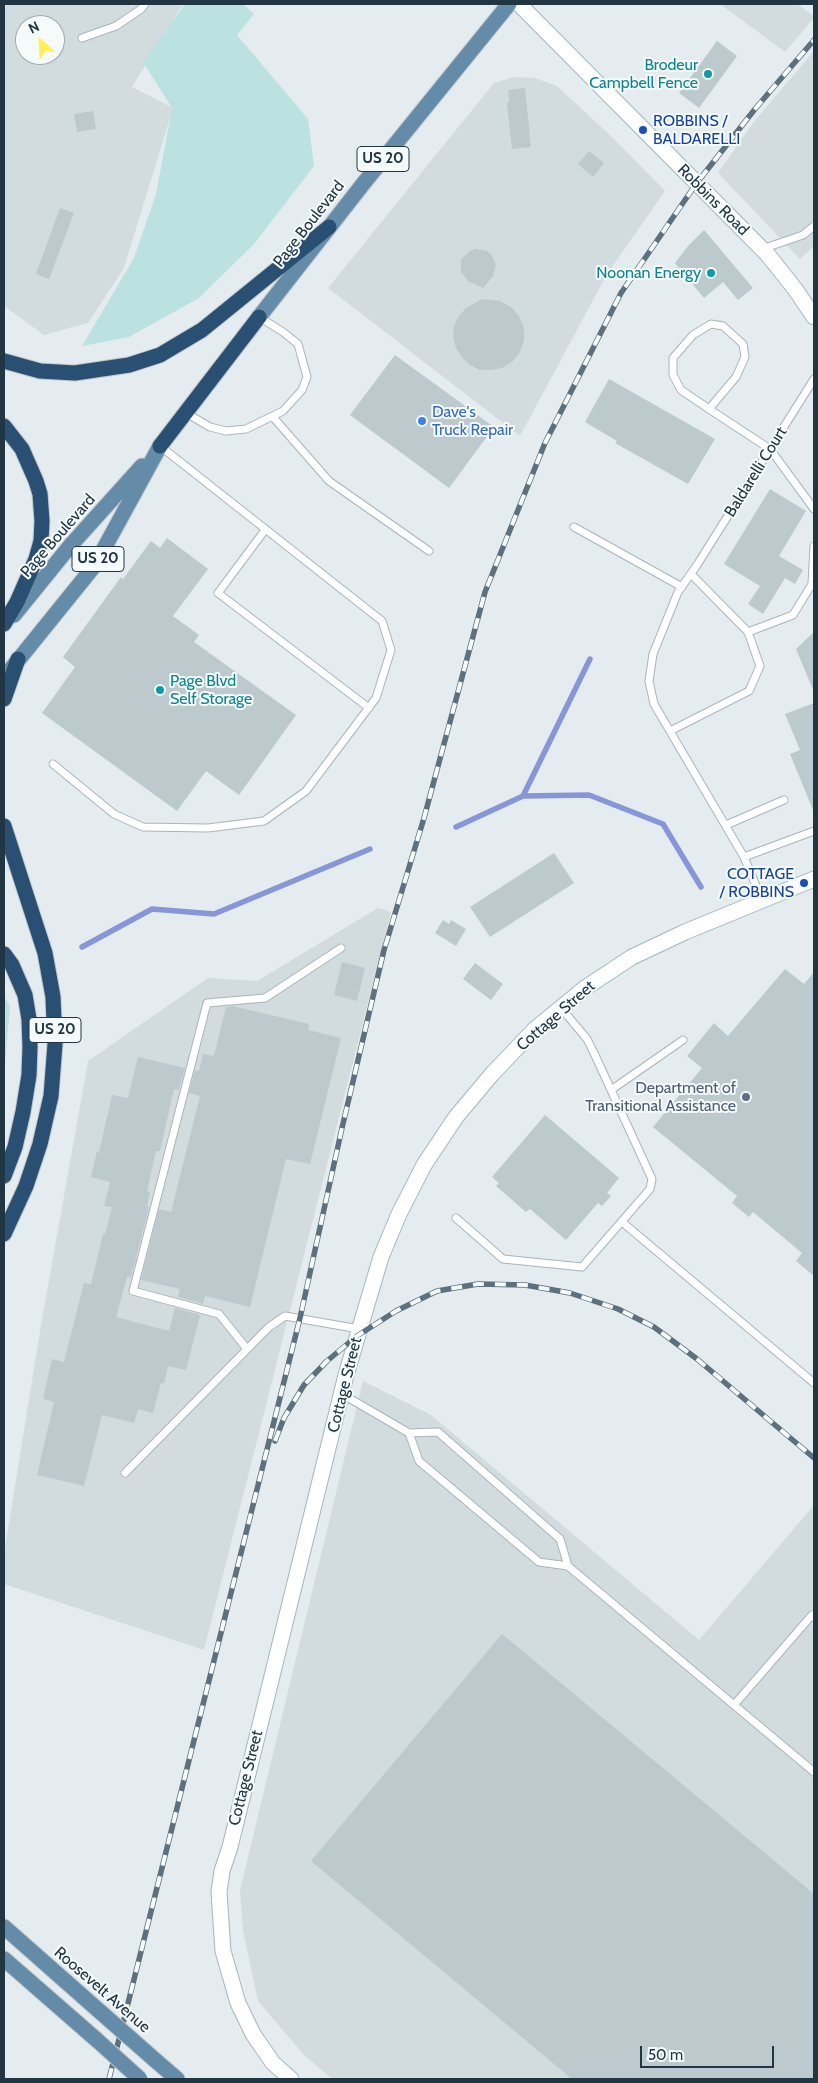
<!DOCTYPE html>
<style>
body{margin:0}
#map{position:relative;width:818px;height:2083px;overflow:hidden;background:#e4ecef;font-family:Cabin,sans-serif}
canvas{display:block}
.frame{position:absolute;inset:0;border:5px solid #213543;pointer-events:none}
.north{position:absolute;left:15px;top:15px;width:50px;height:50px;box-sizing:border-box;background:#f5fafb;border:1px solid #a0abb1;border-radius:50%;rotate:334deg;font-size:14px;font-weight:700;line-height:20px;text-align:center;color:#213543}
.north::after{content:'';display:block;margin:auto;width:18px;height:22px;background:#fff152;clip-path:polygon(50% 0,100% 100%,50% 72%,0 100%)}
.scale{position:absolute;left:640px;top:2046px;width:134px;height:22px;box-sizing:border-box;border:2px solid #213543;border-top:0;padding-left:6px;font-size:15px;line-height:18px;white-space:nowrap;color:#213543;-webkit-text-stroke:4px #f5fafb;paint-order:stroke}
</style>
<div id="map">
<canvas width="818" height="2083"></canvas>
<div class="frame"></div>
<div class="north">N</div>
<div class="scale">50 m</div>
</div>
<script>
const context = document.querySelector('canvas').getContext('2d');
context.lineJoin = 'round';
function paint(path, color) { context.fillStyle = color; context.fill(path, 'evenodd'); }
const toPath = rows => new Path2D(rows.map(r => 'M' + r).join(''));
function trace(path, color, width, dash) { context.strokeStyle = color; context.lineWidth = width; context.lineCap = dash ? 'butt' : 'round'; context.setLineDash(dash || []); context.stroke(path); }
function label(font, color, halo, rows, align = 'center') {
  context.font = font + ' Cabin,sans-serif'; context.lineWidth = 4; context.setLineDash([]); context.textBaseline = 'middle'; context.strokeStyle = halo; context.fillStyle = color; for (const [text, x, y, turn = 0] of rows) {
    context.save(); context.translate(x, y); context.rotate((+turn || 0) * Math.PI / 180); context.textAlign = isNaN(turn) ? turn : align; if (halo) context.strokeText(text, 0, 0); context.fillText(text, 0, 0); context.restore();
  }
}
const built = toPath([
 [4,4,183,4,132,87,173,108,124,268,88,323,44,335,4,306],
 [25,25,55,25,55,55,25,55],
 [720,4,797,4,814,16,814,18,785,52],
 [814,51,814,246,800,259,718,173,753,123],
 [513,77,535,78,557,86,612,137,665,191,607,274,520,436,328,288,494,83],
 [378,908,391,912,204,1650,4,1584,4,1554,40,1331,88,1061,208,978,257,981],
 [363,1381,431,1415,699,1640,814,1505,814,2079,332,2079,304,2055,258,2001,243,1931,240,1890]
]);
const green = toPath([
 [185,4,243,4,254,14,237,35,308,119,314,166,254,244,199,298,129,337,82,346,134,258,156,194,172,108,143,62],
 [4,995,10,1007,4,1074]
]);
const stream = toPath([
 [523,796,590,659],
 [456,827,523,796,589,795,663,824,701,887],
 [82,947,152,909,214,914,370,849]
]);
const building = toPath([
 [717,41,737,56,699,108,679,93],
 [525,88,531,147,512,149,507,103,509,102,508,90],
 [93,111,96,129,77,132,74,114],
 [589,151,604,163,593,177,578,164],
 [60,208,74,213,49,279,36,274],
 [704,230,753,288,738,300,723,282,704,298,675,263,688,246],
 [476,249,487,251,491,254,496,264,493,276,483,288,468,281,461,272,461,259,470,251],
 [482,299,500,301,511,307,519,316,524,328,524,340,520,352,513,361,502,368,491,370,480,370,470,365,462,358,456,348,453,337,454,326,459,316,466,308],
 [395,355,494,427,449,488,350,415],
 [609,379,715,439,688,484,615,443,617,441,585,422],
 [770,489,806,511,779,556,803,570,795,584,785,578,763,614,748,604,760,586,724,564],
 [167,538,208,569,173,616,199,635,194,642,296,715,239,795,206,771,177,811,42,713,75,667,63,657,121,577,123,579,151,541,160,548],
 [814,632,814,692,796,649],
 [814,703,814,810,813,810,790,754,800,750,785,714],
 [554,853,574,883,490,937,470,907],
 [443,920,449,924,451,920,466,929,456,946,435,933],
 [342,962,365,968,357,1001,334,995],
 [475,963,503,984,491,1000,463,979],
 [785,969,804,984,814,972,814,1276,796,1261,802,1253,753,1212,749,1217,732,1203,737,1196,653,1127,702,1068,687,1056,714,1023,728,1036],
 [232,1006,309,1024,308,1030,341,1038,310,1164,286,1159,250,1307,205,1296,203,1304,178,1297,180,1289,141,1280,159,1209,171,1212,200,1096,189,1093,195,1070,199,1071,203,1054,214,1056,226,1007],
 [138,1057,185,1068,179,1090,174,1089,160,1151,156,1151,147,1191,150,1192,147,1206,149,1207,131,1277,127,1277,116,1317,169,1331,175,1308,200,1315,186,1370,168,1366,164,1383,161,1383,153,1413,138,1409,134,1423,102,1415,84,1486,37,1475,54,1402,43,1399,52,1359,64,1362,84,1283,91,1284,103,1234,105,1234,112,1207,104,1206,110,1182,91,1177,97,1151,99,1152,112,1095,128,1098],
 [545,1115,619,1178,607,1193,611,1196,602,1206,598,1203,566,1240,530,1209,526,1212,496,1186,499,1183,492,1177],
 [502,1634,814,1894,814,2079,572,2079,311,1861]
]);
const lane = toPath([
 [82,38,116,26,141,9,145,4],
 [762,249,803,235,814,226],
 [709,409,736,377,745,357,743,344,723,326,711,324,693,335,673,358,673,375,681,390,709,409,715,413,770,449,814,509],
 [186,413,210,427,226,431,246,429,283,411,302,390,307,377,298,344,283,332,259,317],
 [273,417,329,481,429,551],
 [574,527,682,587],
 [265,530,218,593,369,708],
 [748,632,793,615,812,584,814,546],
 [670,731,749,691,760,666,748,632,691,574],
 [53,764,114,814,143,827,208,828,264,821,306,791,376,698,391,650,382,621,160,446],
 [726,825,784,800],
 [744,857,814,831],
 [762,900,744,857,654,704,649,681,653,654,678,592,697,565,814,379],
 [611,1090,683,1040],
 [456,1218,503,1259,582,1267,650,1189,652,1179,594,1053,587,1039,561,1008],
 [622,1222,814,1383],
 [247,1349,219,1314,133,1291,207,1003,265,998,341,948],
 [342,1394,409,1433,438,1432,560,1539,568,1566],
 [409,1433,419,1461,539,1562,568,1566,814,1772],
 [125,1473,269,1327,285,1316,359,1329],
 [734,1705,812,1615,814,1617]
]);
const secondary = toPath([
 [519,4,768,255,795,289,814,317],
 [291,2079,273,2063,253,2034,238,2003,223,1951,219,1892,222,1871,230,1847,346,1375,381,1257,399,1214,424,1165,456,1117,492,1074,535,1029,585,988,632,957,685,932,814,879]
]);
const primary = toPath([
 [259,317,363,184,509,4],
 [14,615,70,546,142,466],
 [11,669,95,565,160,446],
 [4,1927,97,2009],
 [4,1959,98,2041],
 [155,2060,177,2079]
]);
const highway = toPath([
 [4,361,40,371,75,373,129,365,160,355,202,330,329,227],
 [4,426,22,449,36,481,40,494,42,521,41,541,36,559,17,602,4,624],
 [160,446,259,317],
 [4,699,18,659],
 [4,826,45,953,53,997,55,1044,51,1096,40,1144,26,1186,4,1234],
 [4,954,12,965,25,995,29,1019,30,1047,29,1075,23,1112,15,1147,4,1176]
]);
const rail = toPath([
 [275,1441,284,1418,304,1385,327,1361,357,1336,396,1311,437,1291,478,1284,525,1285,570,1293,618,1309,654,1327,697,1359,814,1458],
 [109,2079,300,1318,342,1128,384,950,424,818,485,592,545,443,621,293,696,184,755,109,814,40]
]);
const primaryBridge = toPath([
 [97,2009,155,2060],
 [98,2041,140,2079]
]);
const markers = [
 [708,74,5,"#0f9aa8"],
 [643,130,5,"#1a4fb4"],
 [711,273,5,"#0f9aa8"],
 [422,421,5,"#3f7fe0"],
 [160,690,5,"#0f9aa8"],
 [804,883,5,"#1a4fb4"],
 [746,1097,5,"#5c6f8a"]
];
const shields = [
 [383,159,52],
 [98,559,52],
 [55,1030,52]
];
const shieldNames = [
 ["US 20",383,159],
 ["US 20",98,559],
 ["US 20",55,1030]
];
const cultureNames = [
 ["Brodeur",698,65],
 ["Campbell Fence",698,83],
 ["Noonan Energy",701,273],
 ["Page Blvd",170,681,"left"],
 ["Self Storage",170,699,"left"]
];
const transitNames = [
 ["ROBBINS /",653,121],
 ["BALDARELLI",653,139],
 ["COTTAGE",794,874,"right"],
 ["/ ROBBINS",794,892,"right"]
];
const streetNames = [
 ["Robbins Road",713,200,45],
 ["Page Boulevard",309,224,-52],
 ["Baldarelli Court",756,472,-58],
 ["Page Boulevard",58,536,-49],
 ["Cottage Street",556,1016,-41],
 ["Cottage Street",345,1385,-76],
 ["Cottage Street",246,1778,-76],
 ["Roosevelt Avenue",102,1990,41]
];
const shopNames = [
 ["Dave's",432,412],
 ["Truck Repair",432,430]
];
const serviceNames = [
 ["Department of",736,1088],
 ["Transitional Assistance",736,1106]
];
paint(built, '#d2dcdf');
paint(green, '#bbe2e0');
trace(stream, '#8795d9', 5.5);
paint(building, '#bcc9cd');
trace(lane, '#aab5bb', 9);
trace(secondary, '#a4b6bf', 17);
trace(primary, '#c1c6ca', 17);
trace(highway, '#c1c6ca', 17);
trace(lane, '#fff', 7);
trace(secondary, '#fff', 15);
trace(primary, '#648ca9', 15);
trace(highway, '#295073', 15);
trace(rail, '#5c707e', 5.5);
trace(rail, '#f5fafb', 4, [11]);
trace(primaryBridge, '#c1c6ca', 17, []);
trace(primaryBridge, '#648ca9', 15);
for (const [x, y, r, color] of markers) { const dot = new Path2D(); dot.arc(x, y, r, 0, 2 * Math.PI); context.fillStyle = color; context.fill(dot); trace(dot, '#f5fafb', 2); }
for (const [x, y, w] of shields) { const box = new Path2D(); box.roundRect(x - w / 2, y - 12.5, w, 25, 4); context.fillStyle = '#f5fafb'; context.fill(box); trace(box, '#213543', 1); }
label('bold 15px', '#213543', null, shieldNames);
label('16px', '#0d838f', '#f5fafb', cultureNames, 'right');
label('16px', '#164399', '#f5fafb', transitNames, 'left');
label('16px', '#213543', '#f5fafb', streetNames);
label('16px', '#366cbe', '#f5fafb', shopNames, 'left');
label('16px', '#4e5e75', '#f5fafb', serviceNames, 'right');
</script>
